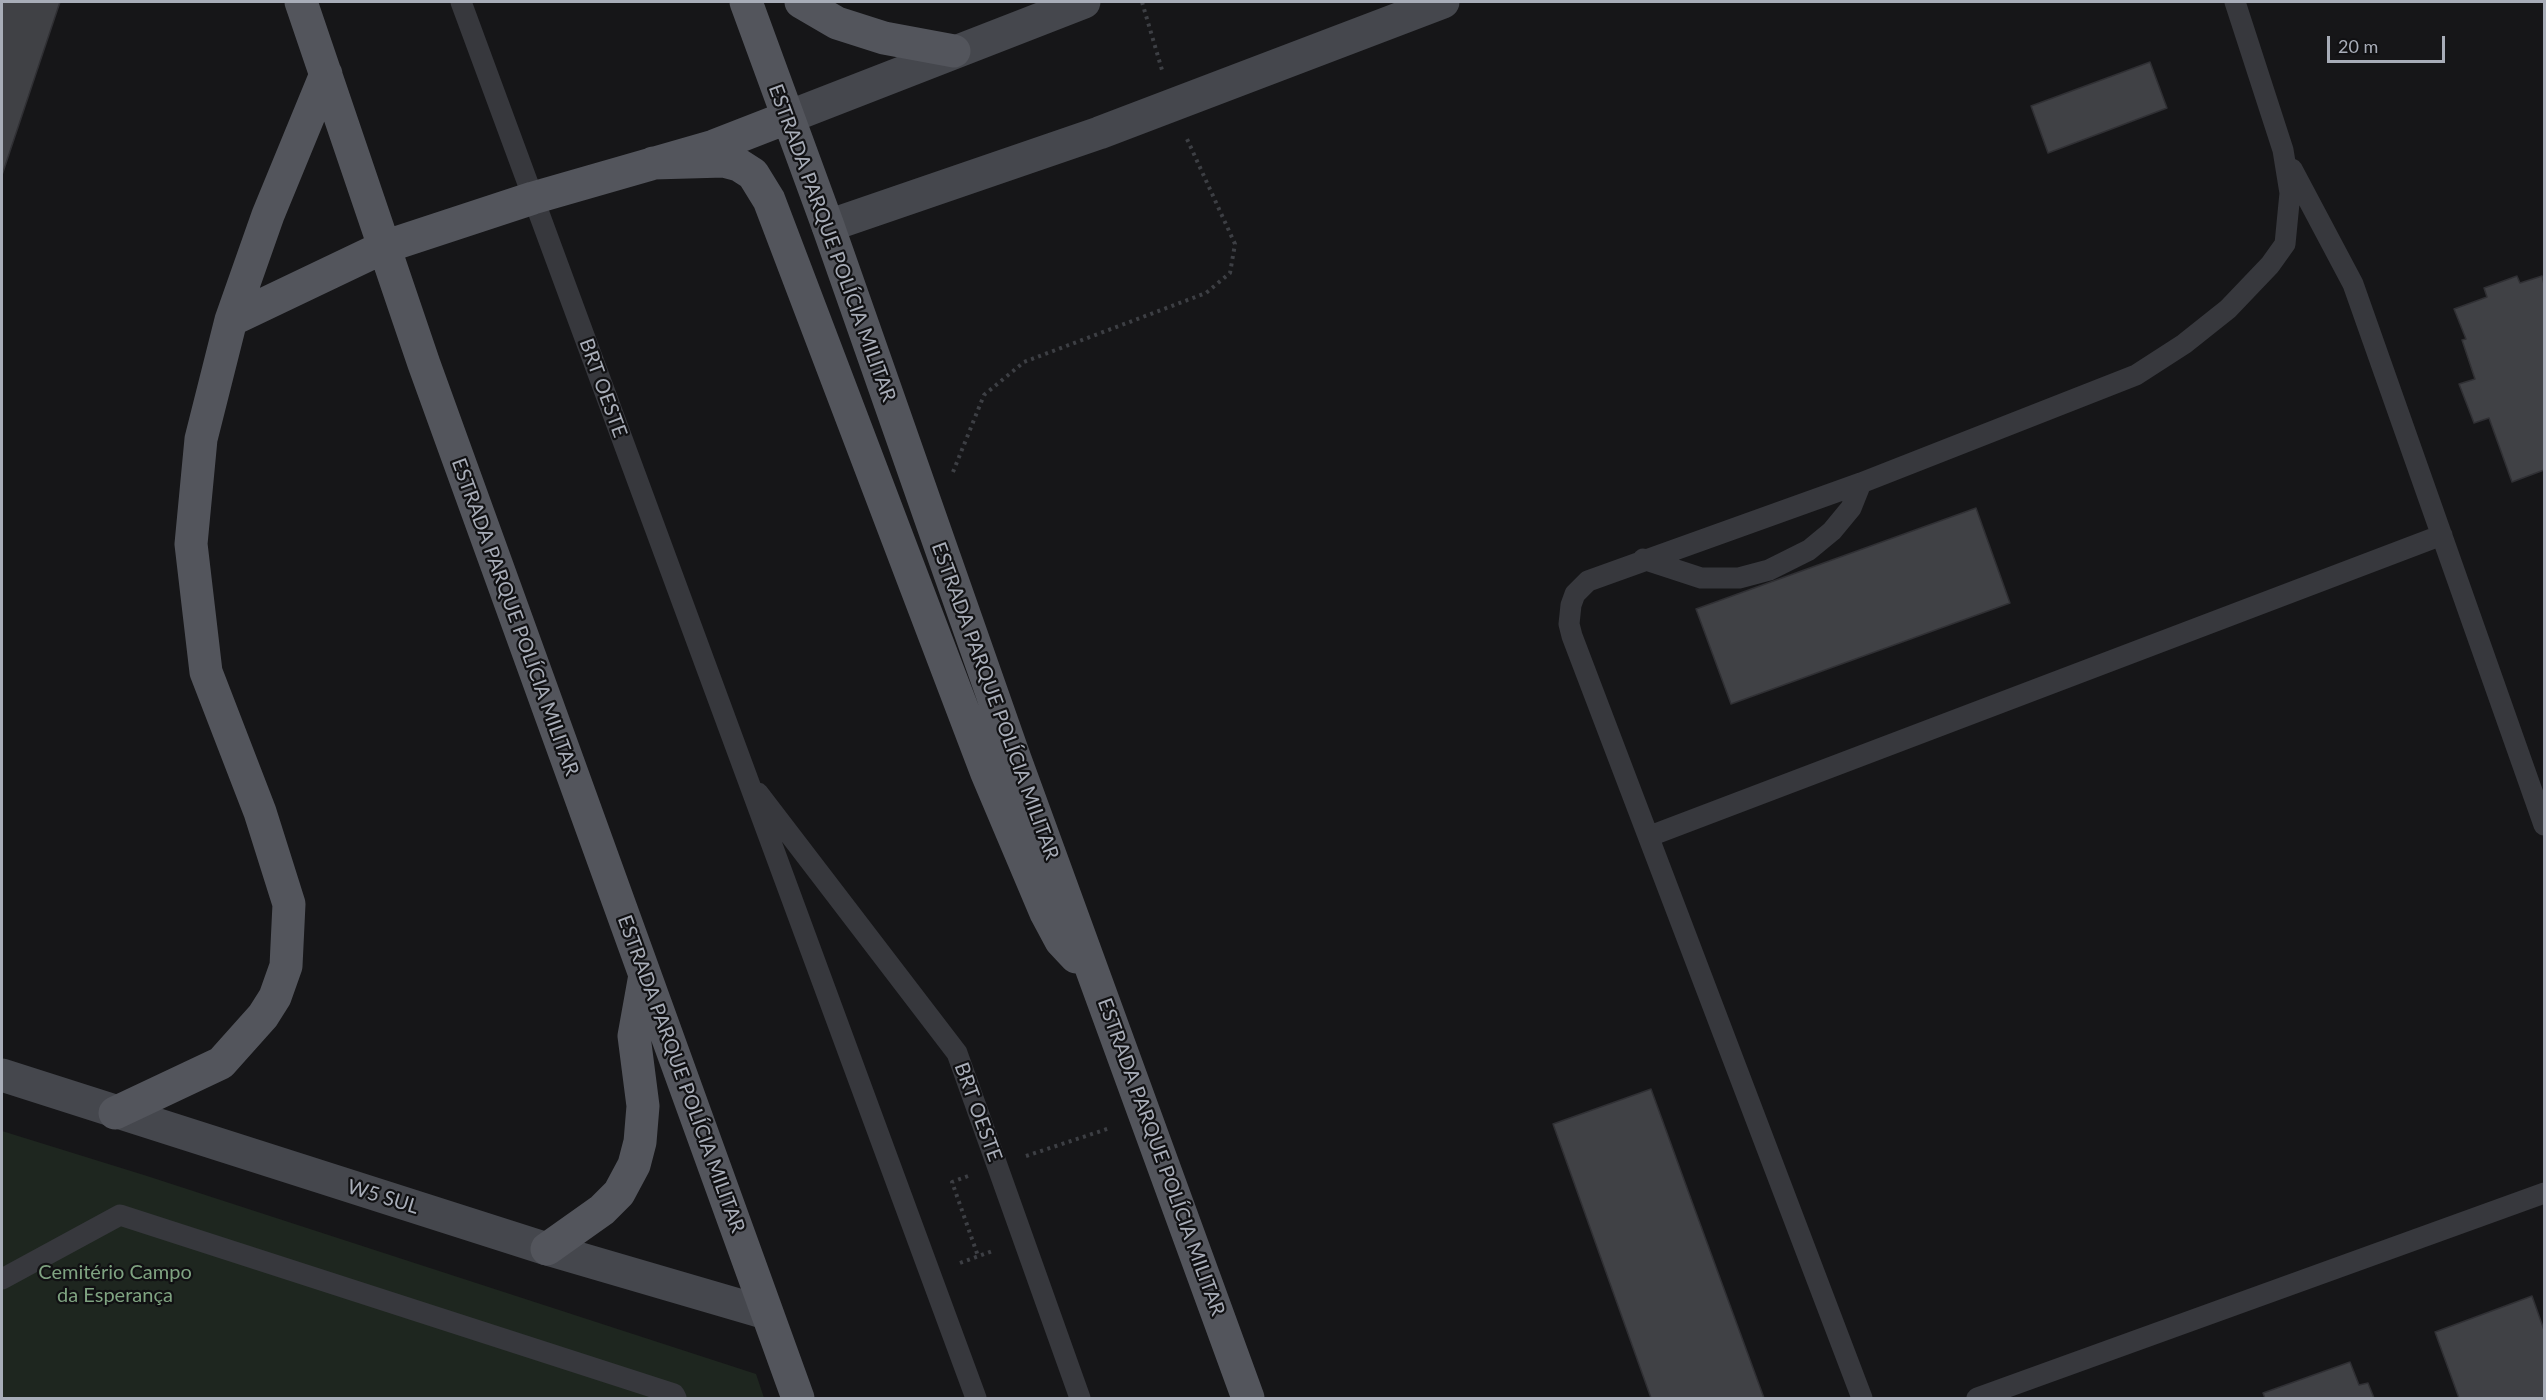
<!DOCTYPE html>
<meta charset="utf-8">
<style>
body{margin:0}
#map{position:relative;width:2546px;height:1400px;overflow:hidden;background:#161618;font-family:Lato,sans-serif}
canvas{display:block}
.frame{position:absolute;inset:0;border:3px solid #a8adb8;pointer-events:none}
.scale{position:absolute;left:2327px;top:36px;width:118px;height:27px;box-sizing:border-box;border:3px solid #a8adb8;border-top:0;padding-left:8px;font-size:18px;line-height:21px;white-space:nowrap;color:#a8adb8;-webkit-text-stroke:4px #111113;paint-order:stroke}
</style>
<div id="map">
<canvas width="2546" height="1400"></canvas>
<div class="frame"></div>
<div class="scale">20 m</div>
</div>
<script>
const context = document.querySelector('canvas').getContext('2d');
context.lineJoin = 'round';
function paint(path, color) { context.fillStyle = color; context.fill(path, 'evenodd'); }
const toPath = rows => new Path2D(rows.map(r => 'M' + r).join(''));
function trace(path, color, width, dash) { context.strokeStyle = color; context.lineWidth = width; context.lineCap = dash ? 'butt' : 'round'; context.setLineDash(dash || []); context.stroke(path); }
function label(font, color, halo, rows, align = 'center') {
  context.font = font + ' Lato,sans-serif'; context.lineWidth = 4.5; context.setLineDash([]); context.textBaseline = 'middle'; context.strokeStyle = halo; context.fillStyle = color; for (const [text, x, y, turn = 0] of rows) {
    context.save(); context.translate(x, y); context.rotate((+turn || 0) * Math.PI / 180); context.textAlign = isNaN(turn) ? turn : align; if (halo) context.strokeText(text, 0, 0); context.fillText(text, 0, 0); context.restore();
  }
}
const green = toPath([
 [2,1131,147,1176,756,1374,764,1398,2,1398]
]);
const building = toPath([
 [2,2,60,2,2,175,2,2],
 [2150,62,2167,108,2048,153,2031,106,2150,62],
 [2517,276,2520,283,2542,276,2544,284,2544,470,2512,482,2489,418,2474,423,2459,384,2475,379,2462,340,2466,339,2454,309,2487,297,2484,288,2517,276],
 [1976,508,2010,603,1731,704,1696,609,1976,508],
 [1651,1089,1691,1199,1764,1398,1651,1398,1553,1124,1651,1089],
 [2532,1296,2544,1330,2544,1398,2459,1398,2435,1332,2532,1296],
 [2350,1362,2359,1385,2368,1383,2374,1398,2265,1398,2263,1393,2350,1362]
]);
const path = toPath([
 [1142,2,1162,70],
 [953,472,984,395,1024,362,1206,293,1230,273,1235,244,1187,139],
 [1026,1156,1110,1128],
 [968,1176,952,1182,978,1256],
 [960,1263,995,1250]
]);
const lane = toPath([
 [461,2,976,1398],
 [2292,169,2353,284,2544,825],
 [1643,559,1701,578,1739,578,1769,570,1809,550,1832,531,1851,508,1861,483],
 [758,793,957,1053,1080,1398],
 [1650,836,2442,535],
 [2,1279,120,1215,674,1394,676,1398],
 [1862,1398,1572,636,1569,624,1571,605,1575,594,1588,581,1861,483,2136,375,2184,344,2228,309,2270,265,2285,244,2290,193,2283,150,2235,2],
 [1977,1398,2544,1193]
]);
const secondary = toPath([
 [786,118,1084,2],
 [828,226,1099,133,1443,2],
 [2,1075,547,1249,766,1313]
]);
const primary = toPath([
 [301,2,424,364,798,1398],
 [746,2,828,226,1015,759,1248,1398],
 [801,2,837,23,884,38,954,51],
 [653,163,724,161,739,165,753,174,769,200,986,771,1046,913,1061,941,1076,957],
 [231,320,384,247,533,198,714,146,786,118],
 [115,1113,221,1063,263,1016,275,997,286,966,289,904,260,812,206,672,191,544,201,439,231,320,268,215,326,74],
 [547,1249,602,1210,619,1193,634,1165,640,1142,643,1106,634,1036,645,975]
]);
const streetNames = [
 ["ESTRADA PARQUE POLÍCIA MILITAR",832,243,70],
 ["BRT OESTE",603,388,70],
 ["ESTRADA PARQUE POLÍCIA MILITAR",515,617,70],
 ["ESTRADA PARQUE POLÍCIA MILITAR",995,701,70],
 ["ESTRADA PARQUE POLÍCIA MILITAR",681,1074,70],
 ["BRT OESTE",978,1112,70],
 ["ESTRADA PARQUE POLÍCIA MILITAR",1161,1157,70],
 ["W5 SUL",383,1197,17]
];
const parkNames = [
 ["Cemitério Campo",115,1273],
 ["da Esperança",115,1296]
];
paint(green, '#1e261f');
paint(building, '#404145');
trace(building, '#303034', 1.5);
trace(path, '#3d3f44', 4, [3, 4.5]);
trace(lane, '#37383d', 21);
trace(secondary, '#45474d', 33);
trace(primary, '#53555c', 33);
label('20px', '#a8adb8', '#111113', streetNames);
label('20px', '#7fa381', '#111113', parkNames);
</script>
